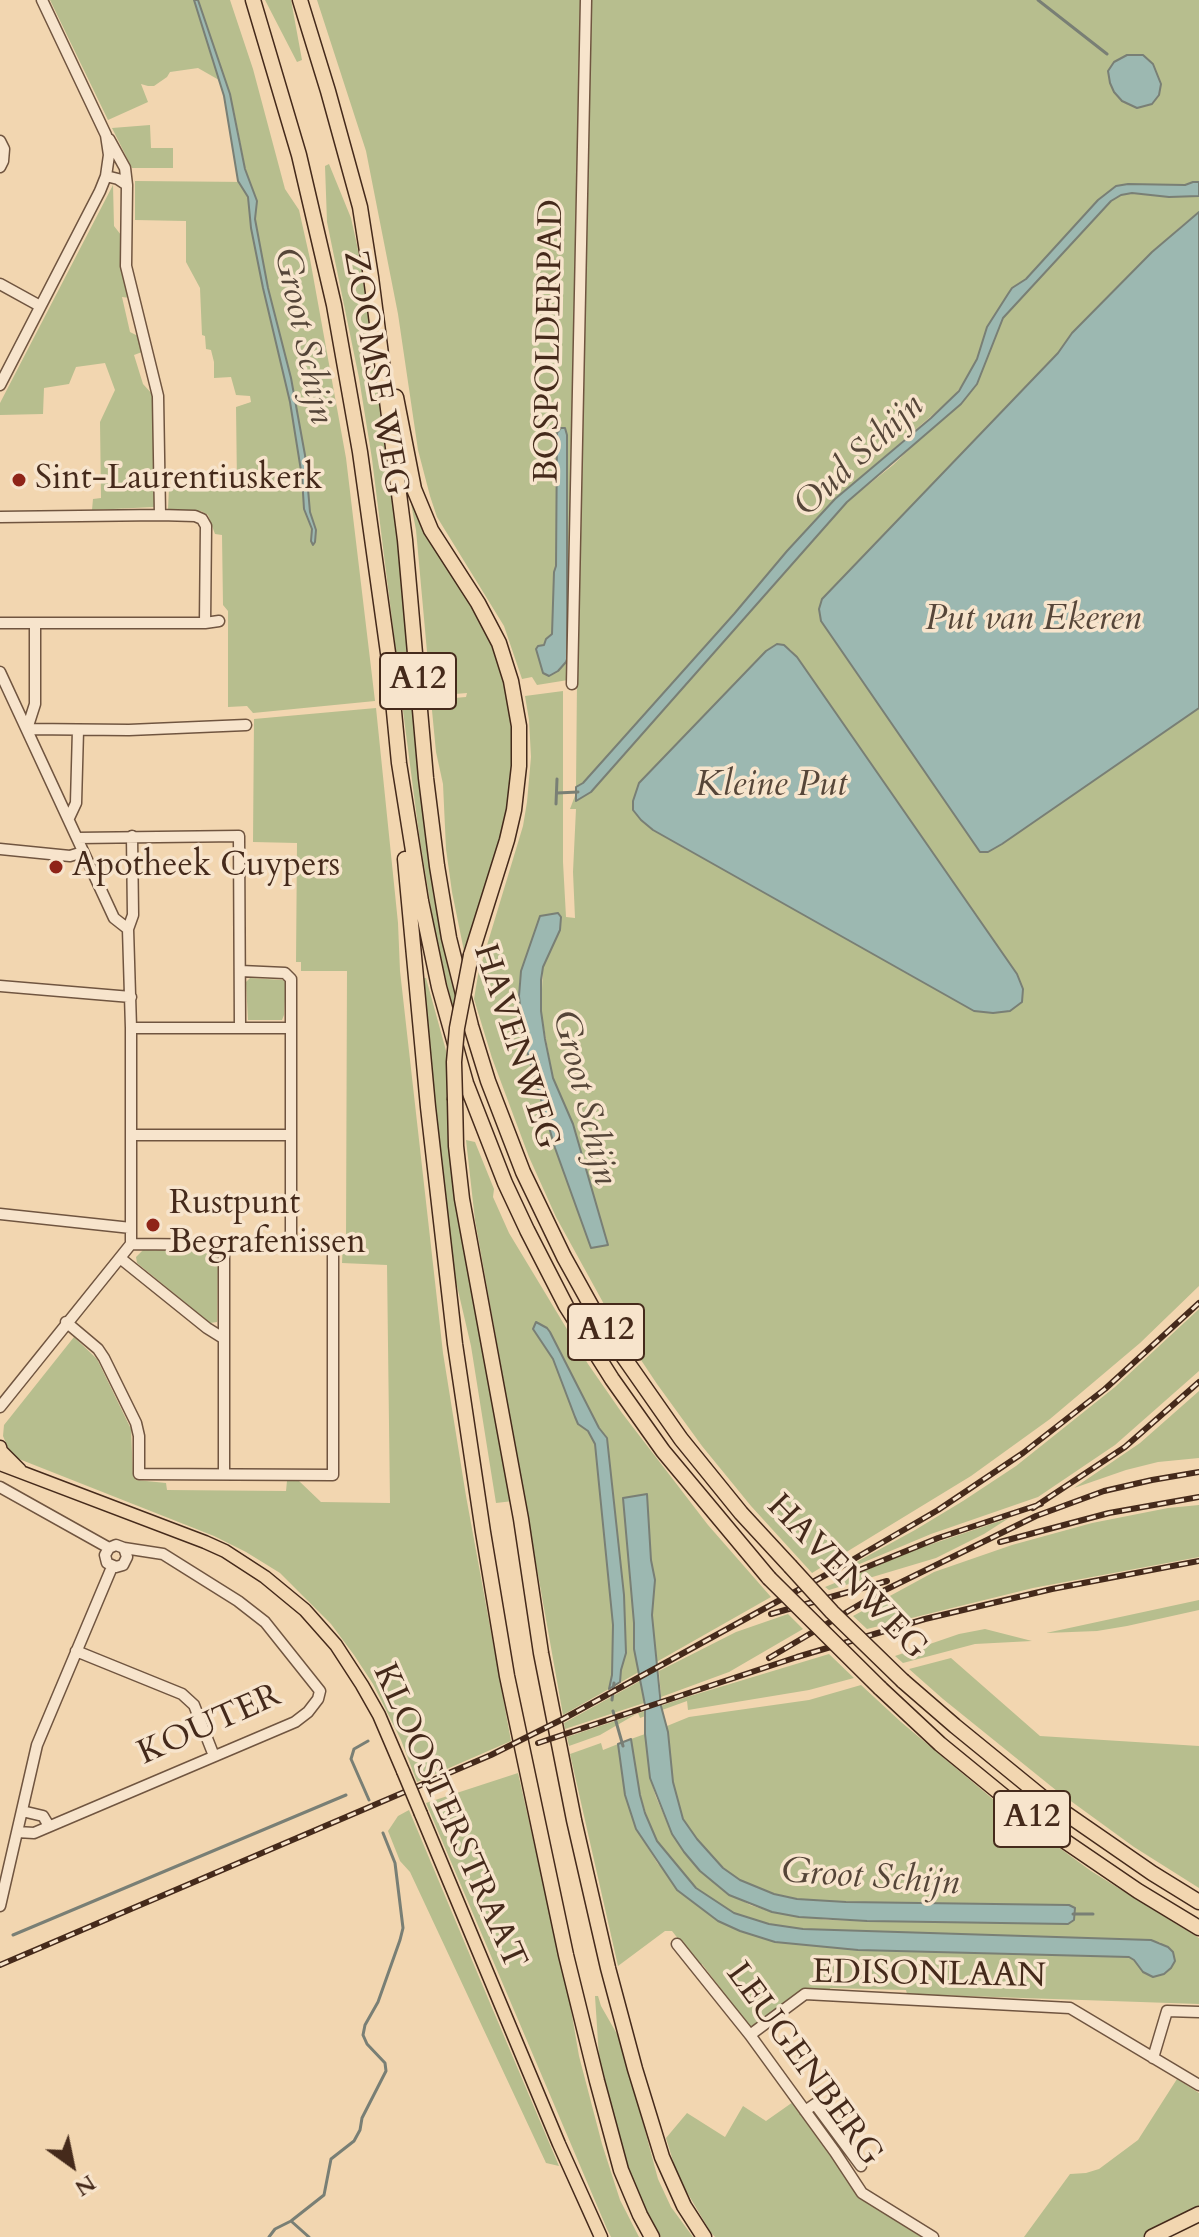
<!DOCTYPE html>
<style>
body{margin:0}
#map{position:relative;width:1199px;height:2237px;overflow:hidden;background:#f2d6b0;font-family:Cardo,serif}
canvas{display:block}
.north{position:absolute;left:32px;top:2125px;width:80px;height:80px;-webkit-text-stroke:6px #f7e4cc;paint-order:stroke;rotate:147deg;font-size:22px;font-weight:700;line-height:32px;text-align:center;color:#452a1b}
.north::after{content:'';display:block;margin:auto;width:28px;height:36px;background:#452a1b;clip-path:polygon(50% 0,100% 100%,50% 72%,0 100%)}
</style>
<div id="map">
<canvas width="1199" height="2237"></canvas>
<div class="north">N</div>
</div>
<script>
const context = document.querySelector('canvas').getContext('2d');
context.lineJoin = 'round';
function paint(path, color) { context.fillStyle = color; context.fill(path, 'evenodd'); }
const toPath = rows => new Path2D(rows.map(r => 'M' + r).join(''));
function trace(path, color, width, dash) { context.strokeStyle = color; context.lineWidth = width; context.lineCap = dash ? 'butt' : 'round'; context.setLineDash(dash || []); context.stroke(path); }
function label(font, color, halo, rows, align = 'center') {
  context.font = font + ' Cardo,serif'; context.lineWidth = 7; context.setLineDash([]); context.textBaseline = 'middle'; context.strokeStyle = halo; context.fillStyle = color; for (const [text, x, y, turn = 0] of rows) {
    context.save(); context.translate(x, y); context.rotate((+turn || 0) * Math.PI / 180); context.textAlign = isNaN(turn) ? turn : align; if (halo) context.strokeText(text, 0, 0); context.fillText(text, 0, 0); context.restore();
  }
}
const green = toPath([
 [50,0,230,0,253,69,285,189,299,210,310,259,346,458,375,701,253,713,247,706,228,707,228,611,223,605,222,535,215,534,208,515,201,511,168,509,169,488,233,487,237,484,236,407,251,402,250,396,236,395,231,377,214,378,214,362,211,350,206,349,205,336,202,335,200,288,186,262,186,221,135,220,135,181,248,182,234,111,219,80,198,68,170,72,167,77,154,86,148,86,141,84,148,102,108,120],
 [265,0,291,0,302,60,297,62],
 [317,0,1199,0,1199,182,1180,185,1121,185,1109,191,1098,200,1026,279,1019,284,987,327,977,359,968,378,951,399,835,499,787,551,734,614,583,783,576,787,577,681,568,680,537,685,532,677,522,679,504,626,437,517,430,496,418,450,398,314,366,151],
 [150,125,151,148,173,148,173,168,132,168,112,128],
 [329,164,351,218,357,245,369,314,397,526,413,698,402,700,372,459,359,378,327,222,325,166],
 [113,185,114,226,121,235,122,263,130,298,122,297,130,332,140,337,142,352,134,355,143,384,153,395,154,507,92,510,93,499,101,498,100,422,115,390,105,363,76,367,69,384,44,388,43,414,0,415,0,403],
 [1132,193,1169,197,1199,195,1199,212,1180,227,1072,333,1058,353,819,609,822,621,980,852,988,852,1002,844,1199,708,1199,1286,1140,1343,1050,1419,971,1476,812,1573,751,1506,702,1446,657,1384,605,1306,556,1217,529,1157,492,1058,474,999,478,975,523,826,527,802,531,757,529,720,525,696,563,691,563,862,566,917,575,918,573,872,576,809,570,809,576,793,847,502,893,465,977,384,1003,318,1111,201,1121,195],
 [773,647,790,649,797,657,1017,974,1023,989,1021,1002,1010,1011,636,791,639,783],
 [543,967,541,1011,553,1078,573,1124,608,1245,591,1247,555,1148,524,1041,519,982],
 [409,493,484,625,499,662,513,720,515,748,509,813,465,956,452,892,446,849,443,784,436,752,431,700,466,697,467,693,431,696,416,530],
 [413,702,426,834,434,898,456,998,453,1012,433,921,419,834,402,703],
 [376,708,398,923,400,971,443,1353,466,1496,511,1741,417,1782,401,1740,373,1684,354,1655,331,1624,280,1573,246,1552,214,1536,19,1459,11,1455,3,1436,4,1425,74,1337,97,1359,131,1429,133,1476,136,1480,166,1483,167,1490,286,1491,287,1481,299,1481,321,1502,390,1503,387,1265,342,1263,343,1241,346,1239,347,971,301,971,301,962,296,962,297,843,253,842,254,719],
 [250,978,283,980,286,983,284,1015,282,1020,248,1020,246,982],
 [423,978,426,978,448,1058,513,1501,496,1503,471,1346,450,1256,432,1100],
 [466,1140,475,1142,494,1189,493,1197,509,1233,588,1364,622,1413,708,1525,771,1597,563,1715,475,1220],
 [143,1250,215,1251,218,1258,217,1322,210,1323,137,1263,136,1257],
 [1199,1309,1199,1371,1115,1445,1038,1497,931,1534,850,1568,851,1565,915,1530,963,1501,1016,1466,1115,1387],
 [1199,1391,1199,1458,1158,1462,1126,1470,1074,1488,1140,1443],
 [1199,1505,1199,1557,1033,1588,867,1629,853,1616,934,1572,1012,1545,1092,1523,1168,1508],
 [1009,1518,984,1534,936,1558,829,1590,825,1587,920,1548],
 [1199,1600,1199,1610,1127,1626,1097,1631,1046,1633],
 [788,1614,803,1629,729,1672,661,1697,659,1671,736,1632],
 [985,1629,1032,1641,975,1644,903,1663,895,1656,959,1634],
 [829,1654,854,1678,809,1690,688,1710,687,1701,640,1718,638,1713,600,1735,569,1746,567,1737,687,1697],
 [951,1658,1040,1736,1199,1746,1199,1888,1134,1847,1057,1791,943,1699,909,1669],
 [640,1681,644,1703,565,1729,564,1723],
 [861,1685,901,1722,994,1800,1091,1871,1199,1938,1199,2004,907,1994,906,1990,830,1988,830,1991,803,1990,751,2029,702,1964,699,1966,672,1931,665,1931,618,1966,570,1754,601,1743,603,1750,618,1744,625,1795,636,1829,658,1864,775,1942,858,1950,1129,1957,1134,1960,1161,1942,803,1929,769,1924,734,1913,696,1888,657,1841,651,1828,640,1795,631,1739,645,1734,650,1778,656,1797,672,1834,684,1852,717,1886,750,1905,772,1912,828,1920,1067,1924,1074,1920,797,1899,774,1894,740,1880,723,1868,697,1839,683,1819,673,1782,667,1726,689,1717,809,1700],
 [518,1773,568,1992,579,2056,602,2144,620,2200,639,2237,611,2237,607,2229,426,1803],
 [409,1810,490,2003,559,2166,546,2163,410,1872,400,1861,388,1831,398,1816],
 [595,1996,598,1996,601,2006,621,2041,658,2179,671,2207,693,2237,661,2237,637,2192,624,2156,599,2057],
 [1177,2079,1199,2093,1199,2209,1145,2237,1024,2237,1070,2174,1086,2173,1099,2169,1138,2140],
 [793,2102,833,2158,856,2194,868,2203,921,2237,715,2237,711,2233,678,2177,666,2138,687,2113,725,2137,743,2106,766,2121]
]);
const water = toPath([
 [194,0,198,0,230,94,245,169,257,201,255,219,268,288,291,378,305,455,310,512,316,530,315,542,313,545,311,541,312,529,304,509,302,477,290,402,263,288,251,228,248,197,238,181,224,96,194,0],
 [1127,55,1143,55,1153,64,1161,84,1159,95,1152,104,1137,108,1122,101,1114,92,1110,83,1108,71,1114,62,1127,55],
 [1193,182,1199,182,1199,196,1169,197,1132,193,1121,195,1111,201,1003,318,977,384,961,404,847,502,591,792,576,801,576,787,583,783,734,614,787,551,835,499,931,418,959,391,977,359,987,327,1008,294,1012,288,1026,279,1098,200,1116,186,1128,184,1185,185,1193,182],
 [1199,212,1199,708,1002,844,988,852,980,852,821,621,819,609,822,599,1058,353,1072,333,1152,252,1199,212],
 [561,428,565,428,567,435,567,659,566,662,558,671,549,676,543,673,536,649,538,646,544,645,546,639,552,634,554,572,556,566,557,433,561,428],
 [777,644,784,645,797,657,1017,974,1023,989,1022,1002,1010,1011,993,1013,974,1011,653,830,641,820,633,810,633,801,639,783,766,651,777,644],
 [558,913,561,917,560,930,543,967,541,980,541,1011,545,1039,553,1078,573,1124,608,1245,591,1248,555,1148,524,1041,519,996,521,971,540,916,558,913],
 [536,1322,547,1328,550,1332,599,1428,607,1438,624,1595,626,1653,621,1670,620,1682,609,1689,612,1675,613,1625,595,1444,588,1431,578,1424,575,1417,553,1359,533,1329,536,1322],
 [647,1494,651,1560,655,1580,652,1615,661,1706,668,1732,673,1782,683,1819,697,1839,723,1868,740,1880,774,1894,797,1899,846,1902,1069,1905,1075,1908,1074,1920,1068,1924,867,1921,799,1917,772,1912,729,1895,700,1871,684,1852,672,1834,650,1778,645,1734,645,1705,634,1649,634,1623,623,1498,647,1494],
 [631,1739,640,1795,645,1813,657,1841,696,1888,734,1913,769,1924,803,1929,1151,1940,1168,1947,1173,1952,1175,1961,1171,1968,1164,1974,1153,1977,1143,1972,1134,1960,1129,1957,858,1950,775,1942,740,1931,718,1921,677,1890,636,1829,625,1795,618,1744,631,1739]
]);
const stream = toPath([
 [1038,0,1107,54],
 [557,793,578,792],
 [556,804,557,779],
 [612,1700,614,1683],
 [613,1711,623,1746],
 [368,1741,354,1749,351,1759,369,1800],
 [1073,1914,1093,1914],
 [13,1935,346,1795],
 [291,2221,309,2237],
 [269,2237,275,2229,291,2221,324,2195,331,2159,354,2141,360,2130,362,2118,386,2071,385,2063,367,2044,363,2035,365,2025,378,2002,400,1940,403,1928,395,1863,383,1833]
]);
const minor = toPath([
 [109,139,125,168,127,185],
 [0,141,4,149,3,161,0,167],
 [106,176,118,179,127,185,126,266,158,396,160,515],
 [0,284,40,306],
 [0,385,100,191,106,176,109,155,106,135,42,0],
 [0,517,160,515,195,516,202,519,206,526,205,623],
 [0,623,205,623,219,621],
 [35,623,35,704,27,729,129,730,246,725],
 [0,672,114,918,128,929,131,1028,131,1244],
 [572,684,586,0],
 [69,818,76,803,78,730],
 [77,838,239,836,240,1028],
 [0,849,70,856,83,852],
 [128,929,133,915,132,836],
 [241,971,285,973,291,979,291,1244],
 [0,986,131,997],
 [131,1028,291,1028],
 [131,1135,290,1135],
 [0,1214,131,1228],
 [120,1258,207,1328,223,1338],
 [66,1322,98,1349,104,1358,136,1423,139,1436,139,1474,333,1475,333,1246,131,1244],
 [0,1407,131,1244],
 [224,1474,224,1244],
 [0,1487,109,1548,116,1545,124,1548,127,1557,123,1565,116,1567,107,1563,105,1555,109,1548],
 [76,1651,182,1694,194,1705,214,1756],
 [22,1811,43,1816,49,1826],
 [17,1832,34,1833,295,1722,308,1712,318,1699,320,1691,265,1622,238,1601,163,1554,124,1548],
 [0,1906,37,1745,112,1567],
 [677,1944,750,2035,835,2152,862,2193,933,2237],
 [750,2035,805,1994,1070,2008,1199,2085],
 [1153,2058,1167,2011,1199,2012],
 [805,2111,815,2104,861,2166]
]);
const major = toPath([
 [0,1447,1,1451,20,1470],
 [0,1464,205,1542,225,1551,265,1577,305,1610,336,1645,362,1685,379,1715,403,1771],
 [421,1814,559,2144,601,2237]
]);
const highway = toPath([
 [253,0,299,155,334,305,360,452,389,660,399,763,421,901,439,987,466,1083,505,1183,527,1230,566,1306,612,1379,663,1451,769,1578],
 [300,0,328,91,360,207,371,277,405,540,426,778,437,866,449,938,471,1026,488,1081,523,1172,564,1257,604,1329,681,1439,741,1513,790,1566],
 [396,397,414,489,431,530,478,603,499,643,511,681,519,726,519,766,514,810,507,840,471,955],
 [405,859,428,1107,455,1344,483,1532,507,1676,566,1955,597,2081,621,2170,640,2215,652,2237],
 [455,1100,456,1146,462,1199,521,1519,541,1653,574,1820,608,1968,635,2069,662,2157,684,2206,704,2237],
 [903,1681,955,1726,1042,1797,1152,1873,1199,1902],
 [880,1688,940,1744,1028,1816,1138,1891,1199,1928],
 [1152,2237,1199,2214]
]);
const rail = toPath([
 [1033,1508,1125,1447,1199,1382],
 [1000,1542,1109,1513,1199,1497],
 [842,1577,938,1538,1041,1504],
 [771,1614,887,1581],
 [769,1658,879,1593,1036,1516,1104,1491,1152,1480,1199,1472],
 [538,1743,797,1657,925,1619,1052,1589,1199,1561],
 [0,1965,491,1755,563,1719,842,1566,938,1510,1023,1453,1105,1389,1199,1303]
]);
const majorBridge = toPath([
 [403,1771,421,1814]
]);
const highwayBridge = toPath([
 [455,1100,454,1062,457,1028,471,955],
 [790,1566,832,1612,903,1681],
 [769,1578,880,1688]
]);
const markers = [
 [19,480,8,"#8f2418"],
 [56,867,8,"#8f2418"],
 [153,1225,8,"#8f2418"]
];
const shields = [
 [418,681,76],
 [606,1332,76],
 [1032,1819,76]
];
const shieldNames = [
 ["A12",418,681],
 ["A12",606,1332],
 ["A12",1032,1819]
];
const streetNames = [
 ["BOSPOLDERPAD",551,341,-89],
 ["ZOOMSE WEG",374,373,80],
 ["HAVENWEG",515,1047,72],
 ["HAVENWEG",846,1578,46],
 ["KOUTER",210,1726,-24],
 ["KLOOSTERSTRAAT",448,1817,66],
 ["EDISONLAAN",929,1976,1],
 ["LEUGENBERG",803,2065,54]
];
const poiNames = [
 ["Sint-Laurentiuskerk",35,480],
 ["Apotheek Cuypers",72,867],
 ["Rustpunt",169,1205],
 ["Begrafenissen",169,1244]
];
const waterNames = [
 ["Groot Schijn",302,336,78],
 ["Oud Schijn",860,457,-43],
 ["Put van Ekeren",1033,621],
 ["Kleine Put",771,787],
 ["Groot Schijn",583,1098,76],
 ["Groot Schijn",870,1879,4]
];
paint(green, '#b7be8e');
paint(water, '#9cb8b1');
trace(water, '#797f75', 2);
trace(stream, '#797f75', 3);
trace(minor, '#705540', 13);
trace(major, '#452a1b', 15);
trace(highway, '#452a1b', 17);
trace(minor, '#f7e4cc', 10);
trace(major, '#f2d6b0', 12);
trace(highway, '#f2d6b0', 14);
trace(rail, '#452a1b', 6);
trace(rail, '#f7e4cc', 3, [9]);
trace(majorBridge, '#452a1b', 15, []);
trace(highwayBridge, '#452a1b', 17, []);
trace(majorBridge, '#f2d6b0', 12);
trace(highwayBridge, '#f2d6b0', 14);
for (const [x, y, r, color] of markers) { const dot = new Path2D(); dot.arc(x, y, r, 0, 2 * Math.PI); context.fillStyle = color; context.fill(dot); trace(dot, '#f7e4cc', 3); }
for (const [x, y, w] of shields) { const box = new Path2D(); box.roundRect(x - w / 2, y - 28, w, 56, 6); context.fillStyle = '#f7e4cc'; context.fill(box); trace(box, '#452a1b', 2); }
label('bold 32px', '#452a1b', null, shieldNames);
label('34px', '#452a1b', '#f7e4cc', streetNames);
label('34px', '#452a1b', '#f7e4cc', poiNames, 'left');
label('italic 36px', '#564639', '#f7e4cc', waterNames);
</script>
